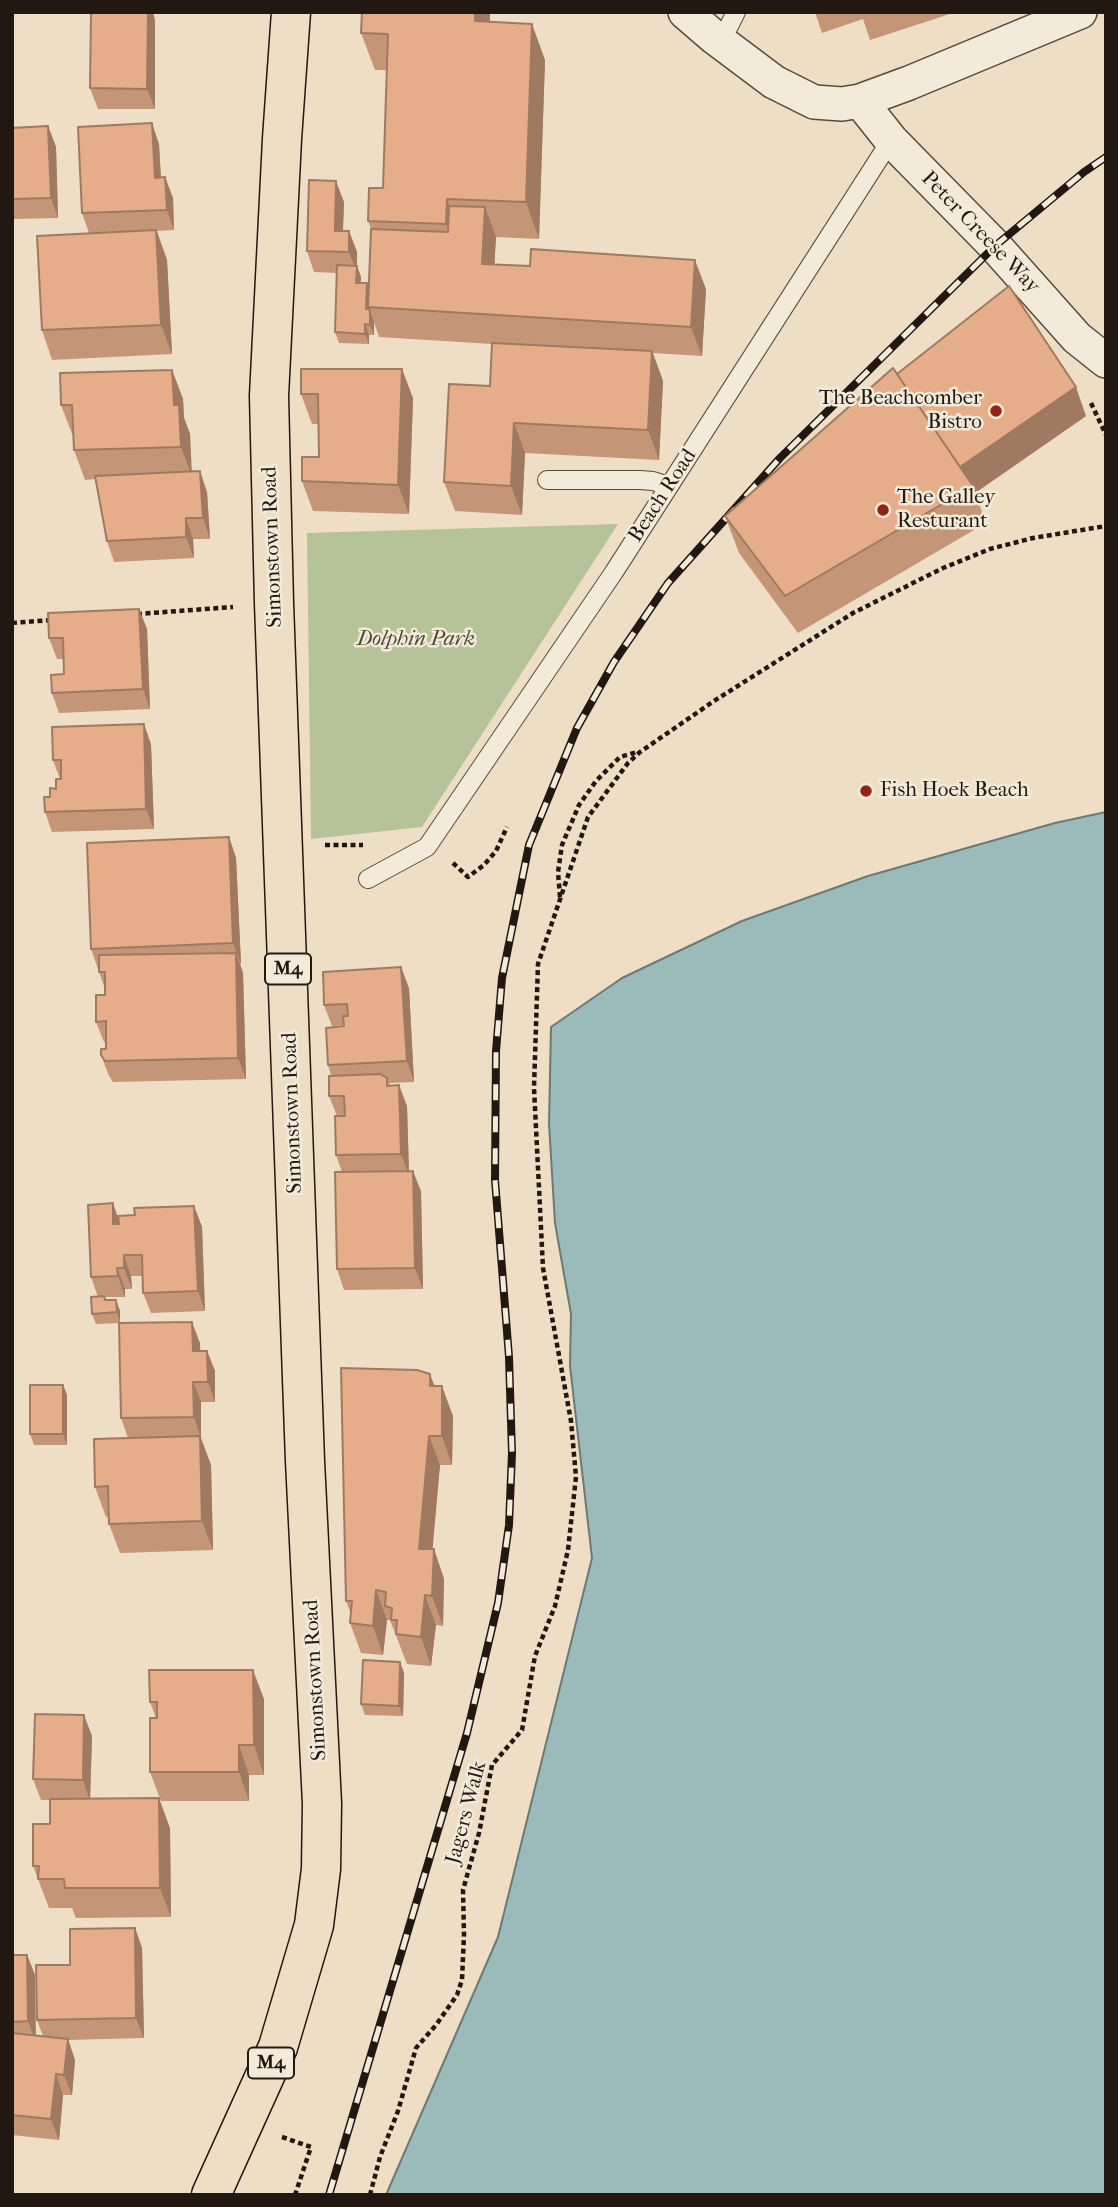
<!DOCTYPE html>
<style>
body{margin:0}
#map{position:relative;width:1118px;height:2207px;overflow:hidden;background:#eedec6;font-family:"IM FELL French Canon",serif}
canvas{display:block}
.frame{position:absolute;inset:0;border:14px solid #231811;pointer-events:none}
</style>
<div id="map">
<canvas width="1118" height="2207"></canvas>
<div class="frame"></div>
</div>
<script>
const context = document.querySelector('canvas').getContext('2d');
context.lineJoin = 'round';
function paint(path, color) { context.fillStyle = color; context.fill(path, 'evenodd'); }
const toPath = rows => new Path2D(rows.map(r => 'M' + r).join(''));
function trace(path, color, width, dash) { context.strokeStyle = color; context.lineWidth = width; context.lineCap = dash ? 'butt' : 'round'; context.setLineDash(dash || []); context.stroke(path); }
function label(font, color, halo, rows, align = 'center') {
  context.font = font + ' "IM FELL French Canon",serif'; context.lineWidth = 5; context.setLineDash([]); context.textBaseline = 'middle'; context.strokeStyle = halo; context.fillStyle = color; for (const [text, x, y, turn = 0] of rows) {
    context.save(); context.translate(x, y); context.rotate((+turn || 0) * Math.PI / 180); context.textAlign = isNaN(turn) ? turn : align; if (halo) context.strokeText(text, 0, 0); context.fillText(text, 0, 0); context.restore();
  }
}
const green = toPath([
 [618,524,422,827,311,839,307,533]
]);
const water = toPath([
 [1106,812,1106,2195,386,2195,498,1937,592,1558,570,1366,571,1314,555,1223,549,1124,551,1027,622,978,742,921,868,876,1055,823,1106,812]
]);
const path = toPath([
 [1091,403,1106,435],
 [137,614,233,607],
 [12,623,52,620],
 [325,845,363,845],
 [453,863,468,877,484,865,496,851,507,827],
 [560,897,558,872,562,845,579,805,596,781,620,757,637,752],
 [282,2137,311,2147,295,2195],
 [370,2195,380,2157,398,2111,416,2048,436,2025,457,1995,462,1980,464,1935,463,1890,479,1833,492,1765,522,1730,535,1656,555,1606,568,1550,576,1477,571,1421,543,1268,534,1088,538,964,588,817,628,763,640,752,714,701,853,613,943,568,990,549,1033,538,1106,526]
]);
const service = toPath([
 [721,42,736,12],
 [547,480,640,480,653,481,669,486],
 [368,879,427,847,614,572,891,140]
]);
const minor = toPath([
 [685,12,714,37,774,82,814,102,842,104,860,101,909,83,1080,12],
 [860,101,891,140,995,246,1077,338,1106,361]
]);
const primary = toPath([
 [211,2195,278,2047,314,1925,321,1869,322,1804,305,1461,274,603,269,396,282,139,291,12]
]);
const rail = toPath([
 [329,2195,467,1733,498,1603,509,1525,512,1453,509,1357,495,1180,496,1051,502,978,529,845,577,728,614,662,668,583,780,458,995,246,1084,172,1106,157]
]);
const wall = toPath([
 [490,12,490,22,545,60,539,239,496,237,494,264,706,289,702,356,653,353,663,381,659,460,525,453,522,515,455,511,444,482,490,386,492,344,379,337,374,322,374,335,369,335,369,344,339,343,335,332,337,273,314,272,307,251,344,202,343,231,349,231,357,252,357,266,361,277,360,283,369,290,371,229,368,221,383,188,387,70,375,70,361,33],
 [815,12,956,12,870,40,863,19,822,33],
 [155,20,155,109,98,109,90,88],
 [48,126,56,147,58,218,12,219,12,128],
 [159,144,161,178,165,177,173,198,174,230,157,231,167,260,172,354,52,360,42,330,89,233,82,213],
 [301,369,413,398,409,514,313,511,302,481,319,457,318,424,312,424,301,394],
 [172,370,183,399,184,418,190,434,191,472,207,492,210,539,193,539,194,558,114,562,107,541,95,479,85,480,74,450,73,434,72,434,61,405],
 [897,374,1086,416,975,493,986,523,798,633,739,553,725,516],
 [139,609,147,629,150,709,59,713,52,693,64,674,63,659,57,659,49,638],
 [151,744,154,829,52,832,45,812,50,797,56,789,60,779,53,760],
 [229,837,236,858,241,964,240,964,243,973,246,1079,113,1082,109,1076,101,1055,106,1049,106,1042,104,1042,96,1022,105,995,105,989,91,949],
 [409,988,414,1082,389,1083,407,1106,409,1171,421,1191,423,1289,344,1290,337,1269,342,1172,336,1155,337,1116,329,1096,331,1075,328,1065,344,1025,332,1026,324,1005],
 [194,1206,202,1227,205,1311,151,1313,143,1293,143,1276,131,1276,132,1289,125,1289,125,1297,105,1297,106,1300,116,1300,120,1311,120,1323,200,1343,200,1351,207,1351,215,1371,215,1402,201,1402,201,1438,211,1465,213,1550,120,1553,109,1524,109,1516,106,1517,95,1487,128,1438,121,1418,119,1323,96,1324,92,1314,98,1297,91,1277,119,1220,135,1215],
 [63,1385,67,1395,67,1445,34,1445,30,1434],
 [434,1386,453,1416,452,1465,440,1465,432,1549,434,1549,444,1579,443,1626,436,1625,431,1666,407,1664,390,1620,387,1620,383,1655,361,1653,350,1623,351,1614,346,1601],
 [400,1662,404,1673,403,1716,365,1715,361,1704],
 [264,1699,264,1775,249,1775,249,1801,161,1801,150,1772,156,1718,150,1702],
 [92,1736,90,1799,170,1828,171,1917,76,1918,72,1908,49,1908,33,1866,50,1824,50,1800,41,1800,33,1779],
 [135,1928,142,1948,144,2038,68,2040,75,2060,72,2095,63,2095,59,2140,12,2135,12,1955,27,1955,35,1975,35,2036,43,2036,37,2020,70,1965]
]);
const shadedWall = toPath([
 [148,12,153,12,155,20,155,109,147,89],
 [475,12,490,12,489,58,475,21],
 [532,24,545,60,539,239,526,202],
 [152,123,159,144,162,199,155,178],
 [48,126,56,147,58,218,51,198],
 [165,177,173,198,174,230,167,210],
 [336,181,344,202,342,251,335,231],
 [447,199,460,236,459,261,446,224],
 [485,207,496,237,493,293,482,264],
 [156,230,167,260,172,354,161,325],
 [349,231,357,252,357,272,357,266,361,277,360,294,356,283,357,273,349,252],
 [695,260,706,289,702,356,691,327],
 [367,283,370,294,368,307,370,311,366,309],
 [370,312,374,322,374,335,370,325],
 [365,324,369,335,369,344,365,334],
 [652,351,663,381,659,460,648,430],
 [402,369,413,398,409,514,398,485],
 [172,370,183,399,184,418,190,434,192,476,181,447,174,405],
 [1076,387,1086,416,975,493,973,486,959,467],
 [514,423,525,453,522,515,511,486],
 [200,471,207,492,210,539,203,518],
 [186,518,193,539,194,558,186,537],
 [139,609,147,629,150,709,143,689],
 [144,724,151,744,154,829,146,809],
 [229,837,236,858,241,964,233,943],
 [236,953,243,973,246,1079,238,1058],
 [401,967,409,988,414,1082,407,1061],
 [399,1085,407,1106,409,1175,401,1154],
 [413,1171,421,1191,423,1289,415,1268],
 [113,1203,120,1224,113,1224],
 [194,1206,202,1227,205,1311,198,1291],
 [124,1255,131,1276,132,1289,124,1268],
 [117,1268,125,1289,125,1297,118,1276],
 [116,1300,120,1311,120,1323,117,1312],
 [192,1322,200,1343,201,1371,193,1351],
 [207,1351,215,1371,215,1402,208,1382],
 [430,1374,441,1403,430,1386],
 [193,1382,201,1402,201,1438,194,1417],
 [63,1385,67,1395,67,1445,63,1434],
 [442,1386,453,1416,452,1465,442,1436],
 [200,1436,211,1465,213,1550,202,1521],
 [429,1436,440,1465,430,1578,419,1549],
 [434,1549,444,1579,443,1626,432,1596],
 [376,1590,387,1620,383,1655,373,1626],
 [425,1595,436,1625,431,1666,421,1637],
 [400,1662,404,1673,403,1716,399,1706],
 [253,1670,264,1699,264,1775,254,1745],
 [84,1715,92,1736,90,1801,83,1780],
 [239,1745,249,1775,249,1801,239,1772],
 [159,1798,170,1828,171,1917,160,1888],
 [135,1928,142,1948,144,2038,136,2018],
 [27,1955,35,1975,36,2042,28,2021],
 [68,2039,75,2060,72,2095,64,2075],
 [56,2074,63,2095,59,2140,51,2119]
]);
const building = toPath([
 [91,12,148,12,147,89,90,88,91,12],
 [362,12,475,12,475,21,532,24,526,202,447,199,446,224,368,221,369,188,383,188,388,34,361,33,362,12],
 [152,123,155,178,165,177,167,210,82,213,78,127,152,123],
 [48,126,51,198,12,199,12,128,48,126],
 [309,180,336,181,335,231,349,231,349,252,307,251,309,180],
 [449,206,485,207,482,264,530,266,531,249,695,260,691,327,368,307,371,229,448,232,449,206],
 [156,230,161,325,42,330,37,236,156,230],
 [337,265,357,266,356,283,367,283,366,309,369,309,370,312,370,325,365,324,365,334,335,332,337,265],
 [1009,286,1076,387,960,467,897,374,1009,286],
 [492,343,652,351,648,430,514,423,511,486,444,482,449,384,490,386,492,343],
 [893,368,973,486,785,596,725,516,893,368],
 [301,369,402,369,398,485,302,481,302,457,319,457,318,394,301,394,301,369],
 [172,370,174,405,179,405,181,447,74,450,72,405,61,405,60,373,172,370],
 [200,471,203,518,186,518,186,537,107,541,95,476,200,471],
 [139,609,143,689,52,693,51,675,64,674,63,638,49,638,48,613,139,609],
 [144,724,146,809,45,812,44,797,50,797,50,788,56,789,56,779,61,779,61,760,53,760,52,727,144,724],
 [229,837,233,943,91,949,87,843,229,837],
 [236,953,238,1058,105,1061,101,1055,101,1049,106,1049,106,1021,96,1022,96,995,105,995,105,972,99,972,99,955,236,953],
 [401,967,407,1061,328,1065,326,1028,344,1026,343,1016,348,1016,347,1004,324,1005,323,972,401,967],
 [380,1074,387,1078,387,1086,399,1085,401,1154,336,1155,335,1116,345,1116,344,1096,329,1096,329,1076,380,1074],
 [413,1171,415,1268,337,1269,335,1172,413,1171],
 [113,1203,113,1224,119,1224,118,1216,135,1215,134,1208,194,1206,198,1291,143,1293,142,1255,124,1255,124,1268,117,1268,118,1276,91,1277,88,1205,113,1203],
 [104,1296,105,1300,116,1300,117,1312,92,1314,91,1297,104,1296],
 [192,1322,193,1351,207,1351,208,1382,193,1382,194,1417,121,1418,119,1323,192,1322],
 [341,1368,417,1370,430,1374,430,1386,442,1386,442,1436,429,1436,419,1549,434,1549,432,1596,425,1595,421,1637,396,1634,397,1620,391,1620,392,1608,385,1606,386,1592,376,1590,373,1626,350,1623,352,1601,346,1601,341,1368],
 [30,1385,63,1385,63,1434,30,1434,30,1385],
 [200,1436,202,1521,109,1524,108,1486,95,1487,94,1439,200,1436],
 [363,1660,400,1662,399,1706,361,1704,363,1660],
 [149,1670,253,1670,254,1745,239,1745,239,1772,150,1772,150,1718,157,1718,157,1702,150,1702,149,1670],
 [35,1714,84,1715,83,1780,33,1779,35,1714],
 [159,1798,160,1888,65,1888,64,1879,38,1879,39,1866,33,1866,33,1824,50,1824,50,1799,159,1798],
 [135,1928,136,2018,37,2020,36,1965,70,1965,70,1929,135,1928],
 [12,1955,27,1955,28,2021,12,2022,12,1955],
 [12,2033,68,2039,64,2075,56,2074,51,2119,12,2115,12,2033]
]);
const markers = [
 [996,411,7,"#8f2418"],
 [883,510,7,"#8f2418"],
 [866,791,7,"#8f2418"]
];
const shields = [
 [288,969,46],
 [271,2063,46]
];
const shieldNames = [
 ["M4",288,969],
 ["M4",271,2063]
];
const streetNames = [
 ["Peter Creese Way",980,233,46],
 ["Beach Road",663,496,-57],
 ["Simonstown Road",273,547,-92],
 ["Simonstown Road",293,1113,-92],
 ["Simonstown Road",316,1680,-93],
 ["Jagers Walk",467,1813,-75]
];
const poiNames = [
 ["The Beachcomber",982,399,"right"],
 ["Bistro",982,423,"right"],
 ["The Galley",897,498],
 ["Resturant",897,522],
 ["Fish Hoek Beach",880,791]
];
const parkNames = [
 ["Dolphin Park",416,640]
];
paint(green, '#b6c297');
paint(water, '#9bbbbb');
trace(water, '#6b7a77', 2);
trace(service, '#564a3e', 20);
trace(minor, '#564a3e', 36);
trace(primary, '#231811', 41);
trace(path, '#231811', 4.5, [5, 3.5]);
trace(service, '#f4eada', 18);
trace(minor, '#f4eada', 33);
trace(primary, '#eedec6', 38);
trace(rail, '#231811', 8);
trace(rail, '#f4eada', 5, [16]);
paint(wall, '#c59577');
paint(shadedWall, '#a07961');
paint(building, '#e5ad8a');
trace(building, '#a07961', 2);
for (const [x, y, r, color] of markers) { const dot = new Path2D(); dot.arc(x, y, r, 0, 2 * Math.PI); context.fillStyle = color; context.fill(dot); trace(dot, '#f4eada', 2.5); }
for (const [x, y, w] of shields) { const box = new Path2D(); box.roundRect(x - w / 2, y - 15.5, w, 31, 5); context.fillStyle = '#f4eada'; context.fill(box); trace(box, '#231811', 2); }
label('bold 19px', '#231811', null, shieldNames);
label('21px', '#231811', '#f4eada', streetNames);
label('21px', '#231811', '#f4eada', poiNames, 'left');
label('italic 21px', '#4f4b39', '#f4eada', parkNames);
</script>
